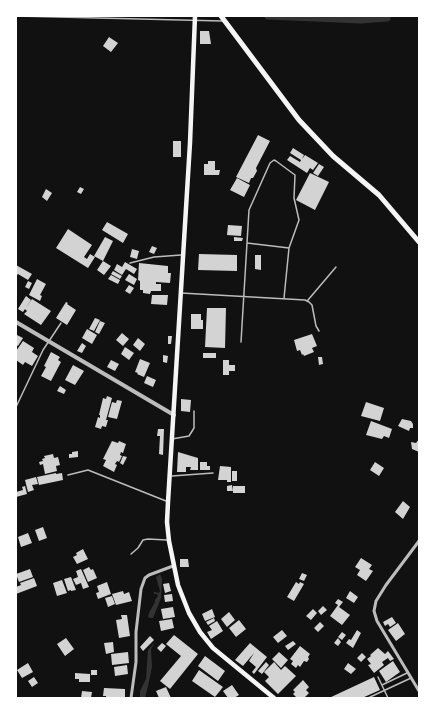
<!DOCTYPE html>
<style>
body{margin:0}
#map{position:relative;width:435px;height:714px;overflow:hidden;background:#111;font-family:"DejaVu Sans",sans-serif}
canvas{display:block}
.frame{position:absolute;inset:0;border:17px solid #fff;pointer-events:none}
</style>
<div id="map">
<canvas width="435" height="714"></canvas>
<div class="frame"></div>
</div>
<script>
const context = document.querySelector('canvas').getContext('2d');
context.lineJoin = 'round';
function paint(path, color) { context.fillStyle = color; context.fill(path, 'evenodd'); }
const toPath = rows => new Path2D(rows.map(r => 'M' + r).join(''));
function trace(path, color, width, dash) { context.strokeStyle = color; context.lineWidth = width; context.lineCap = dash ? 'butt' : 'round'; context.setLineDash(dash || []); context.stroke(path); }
const water = toPath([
 [160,574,162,579,161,598,153,618,150,618,148,617,149,613,155,602,155,600,158,596,157,594,154,594,154,592,159,593,160,591,156,577],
 [155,642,151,649,152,667,148,686,145,698,140,698,140,691,146,679,148,650]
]);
const canal = toPath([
 [268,16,361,20,387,18]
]);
const building = toPath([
 [200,31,209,31,211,44,200,44],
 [109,37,118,43,111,52,103,46],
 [258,135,270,141,256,168,257,171,253,178,251,178,249,183,236,177],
 [173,141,181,141,181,157,173,157],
 [293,148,304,155,302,159,305,155,318,163,313,170,310,168,307,173,287,160,290,156,300,162,301,160,290,153],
 [208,161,215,161,215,170,220,170,219,175,204,175,204,164,208,164],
 [319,164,324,167,318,176,313,173],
 [310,173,329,182,315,210,296,200],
 [237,178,250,185,244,197,230,190],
 [80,187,84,189,81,194,77,192],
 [46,189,52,193,47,201,42,197],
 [107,222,128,234,123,243,102,230],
 [228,225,242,226,241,236,227,235],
 [68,229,92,245,84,257,87,259,90,254,95,257,88,268,56,248],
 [105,237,113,241,103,261,94,256],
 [234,237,243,238,242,241,234,241],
 [152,246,157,248,154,254,149,252],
 [132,249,139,251,137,259,130,257],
 [199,254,237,255,237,271,198,270],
 [255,255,261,255,261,270,255,269],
 [103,261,111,266,104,275,97,270],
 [125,262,137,269,134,274,126,269,122,275,114,270,117,264,122,267],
 [139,263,168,266,168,273,171,273,170,283,156,282,156,284,161,284,161,291,151,291,150,294,143,293,143,290,140,290,140,281,138,280],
 [16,265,32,274,28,280,18,274,16,276],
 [113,271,122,276,120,279,111,274],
 [129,274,137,279,134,285,125,280],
 [111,275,120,280,118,284,108,279],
 [37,279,46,284,40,295,42,296,40,301,29,295],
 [28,281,32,283,29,289,25,287],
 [129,285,134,288,130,294,125,291],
 [152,295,168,295,167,305,151,304],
 [26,296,31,300,23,312,18,309],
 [32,299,51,311,41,325,24,314,27,311,25,309],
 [66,302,68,303,67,304,76,310,67,325,56,318],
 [207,308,226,308,225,348,205,347],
 [191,314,201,314,201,320,203,320,203,329,191,329],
 [95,318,100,320,94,331,89,329],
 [100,321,105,323,99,334,95,332],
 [87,329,97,335,92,344,82,338],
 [122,333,129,339,123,346,116,340],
 [312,334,317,346,312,348,314,352,304,356,303,354,302,355,300,350,297,351,294,340],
 [17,335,23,338,18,346,16,345,16,338],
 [168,336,172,336,171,344,168,344],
 [138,338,145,344,140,351,133,345],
 [23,341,34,348,32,352,38,356,32,366,25,362,23,365,16,360,16,351],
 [82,343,86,346,82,353,77,351],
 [125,347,134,353,129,360,121,354],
 [51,352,60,357,58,360,61,362,51,381,41,376,46,367,44,366],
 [203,353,216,353,216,358,203,358],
 [163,355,168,356,167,363,163,362],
 [318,357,322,357,323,364,319,365],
 [140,359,150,363,144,377,137,374,138,373,135,372],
 [111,360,119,364,115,371,107,367],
 [223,360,229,360,229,365,235,365,235,371,229,371,229,375,223,375],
 [73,365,84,371,75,385,65,380],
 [147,376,156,380,153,387,144,383],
 [60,386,66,390,64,394,57,391],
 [107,396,112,398,106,420,108,420,106,427,102,426,101,429,95,427,98,417,100,418,100,415,99,415,103,398,106,399],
 [181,399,191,400,190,412,181,411],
 [117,400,122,401,117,419,108,417,112,402,116,403],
 [366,402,384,408,380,421,361,416],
 [402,419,411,421,413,424,413,428,410,428,409,431,398,426],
 [371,421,392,429,389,438,384,436,382,439,366,435],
 [158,429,164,429,163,455,159,454,160,436,157,436],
 [419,439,419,452,412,449,411,442,416,443],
 [112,441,118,443,119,441,126,444,123,453,121,452,120,455,122,456,119,462,117,461,115,464,117,465,114,472,103,466,106,460,103,459],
 [78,451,78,457,69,458,69,454,72,454,72,452],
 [178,452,198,458,198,470,190,470,191,467,186,467,186,472,177,472],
 [53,454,54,458,58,457,60,465,56,466,57,471,45,474,43,464,40,465,39,462,43,461,42,459,45,458,44,456],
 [123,456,127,457,123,465,120,463],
 [200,462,207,462,207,466,210,466,210,470,200,470],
 [375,462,384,468,379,476,370,470],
 [220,466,231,467,231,482,227,482,227,480,218,480],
 [232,471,237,471,237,481,232,481],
 [56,473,56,474,62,473,63,480,39,485,37,477],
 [36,477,38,484,32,485,34,490,28,492,25,480],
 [232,485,233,491,227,491,227,486],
 [25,486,27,494,16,497,16,492,23,490,22,487],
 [233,486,245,486,245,493,233,493],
 [403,501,410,507,403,519,395,512],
 [43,527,47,538,39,541,35,530],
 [28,533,32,543,21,547,18,537],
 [83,549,88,559,77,564,73,557,77,555,76,553],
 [361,558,372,565,369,569,373,571,366,581,357,575,360,570,355,567],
 [180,559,188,559,189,567,180,567],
 [89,567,91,570,93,569,97,578,88,582,83,570],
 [30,569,33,577,19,582,16,574],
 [81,569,89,587,83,589,81,583,76,585,73,579,78,577,76,571],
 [302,573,307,575,304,581,299,579],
 [71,577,76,590,71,591,71,590,68,591,64,579],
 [34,578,37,586,16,594,16,587,21,585,20,583],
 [62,580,67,593,57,596,53,583],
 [107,582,111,594,98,599,96,593,99,592,97,586],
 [296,582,299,584,300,582,304,584,294,601,287,597],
 [169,583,171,591,165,593,163,584],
 [123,591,124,594,129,592,132,601,116,605,112,594],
 [350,591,358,597,354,603,346,598],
 [172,594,173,601,165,602,164,595],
 [112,596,115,604,108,607,105,598],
 [338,599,343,602,339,607,350,615,342,625,330,616,338,605,335,603],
 [323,606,327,610,321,615,318,611],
 [173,607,175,617,163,619,161,609],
 [212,609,215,617,205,621,202,614],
 [313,609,317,613,311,620,306,616],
 [229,612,235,620,227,627,221,619],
 [121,615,127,615,130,636,119,638,116,620,122,619],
 [392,617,396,623,390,627,388,624,385,626,383,622],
 [214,618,215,621,208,625,206,622],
 [172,619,174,628,161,631,159,621],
 [239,620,246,629,236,637,229,628],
 [217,621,223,631,211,639,207,632,212,630,209,626],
 [320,622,324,626,318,632,314,628],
 [398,623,405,634,396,641,388,630],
 [282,630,287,636,278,643,273,637],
 [357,630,361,633,353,648,346,643,349,639,351,640],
 [342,632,346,635,342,640,338,637],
 [174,635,198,654,170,689,160,681,181,656,166,644],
 [150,636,154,640,143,651,140,647],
 [66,638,74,649,65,656,57,644],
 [338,638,341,642,338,646,334,643],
 [293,641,296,644,288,650,285,646],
 [113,642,114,652,106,654,104,643],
 [162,643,166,646,161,652,157,648],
 [250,643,267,657,254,674,252,672,256,667,249,661,254,653,243,666,235,660],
 [300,646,310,654,308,657,309,659,307,662,304,661,300,667,298,665,296,668,291,664,293,661,290,659],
 [378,648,385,654,388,651,394,659,390,661,388,658,382,662,384,665,374,673,368,665,371,664,367,659,371,656,370,655],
 [128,652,129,663,112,665,111,654],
 [279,652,288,660,281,668,272,659],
 [362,653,366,657,361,662,357,658],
 [205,656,225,671,218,681,198,666],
 [393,661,400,672,386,682,379,671],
 [266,662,269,665,262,674,258,671],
 [274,662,281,670,285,666,296,676,278,694,265,681,269,677,264,672],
 [28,663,33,672,22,678,17,670],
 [348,663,356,669,351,674,344,669],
 [127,665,128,674,115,676,114,667],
 [91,670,97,670,97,675,91,675],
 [199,670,223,687,215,697,192,681],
 [75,673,90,674,90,682,79,682,79,679,75,679],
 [34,677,38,683,32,687,28,681],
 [374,677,380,690,362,698,329,698],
 [303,680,309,687,306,690,309,693,304,698,297,698,293,694,295,692,293,690],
 [232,685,239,695,234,698,228,698,223,691],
 [166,687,171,698,159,698,156,691],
 [104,688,125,689,125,698,106,698,106,696,103,696],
 [82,691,92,692,91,698,81,698]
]);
const service = toPath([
 [16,16,222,21],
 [247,243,289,248],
 [130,263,154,257,181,255],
 [181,293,305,300,309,302,312,305,316,326,319,331],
 [308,300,336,267],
 [241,342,249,210,270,163,274,160,276,161,295,175,294,198,299,220,289,248,284,298],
 [16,407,43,350,61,323],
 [172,439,189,436,194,428,194,411],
 [68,475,88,470,166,501],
 [172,476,213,473],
 [131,554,138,548,143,540,148,539,167,540],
 [378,677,388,698],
 [382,685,407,673],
 [368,698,411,678]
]);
const minor = toPath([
 [419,541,386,585,376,601,374,611,377,621,419,691],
 [131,698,136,662,136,632,141,589,145,578,149,575,173,566]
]);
const tertiary = toPath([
 [16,322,174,415]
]);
const secondary = toPath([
 [195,16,190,143,168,502,167,522,169,541,178,585,189,613,200,632,213,648,274,698]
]);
const primary = toPath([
 [221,16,299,120,333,156,379,195,419,242]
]);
paint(water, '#333');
trace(canal, '#333', 7);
paint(building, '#d3d3d3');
trace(service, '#bcbcbc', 1.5);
trace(minor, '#bcbcbc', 3);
trace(tertiary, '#bcbcbc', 4);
trace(secondary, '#f5f5f5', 4.5);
trace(primary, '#f5f5f5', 5);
</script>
